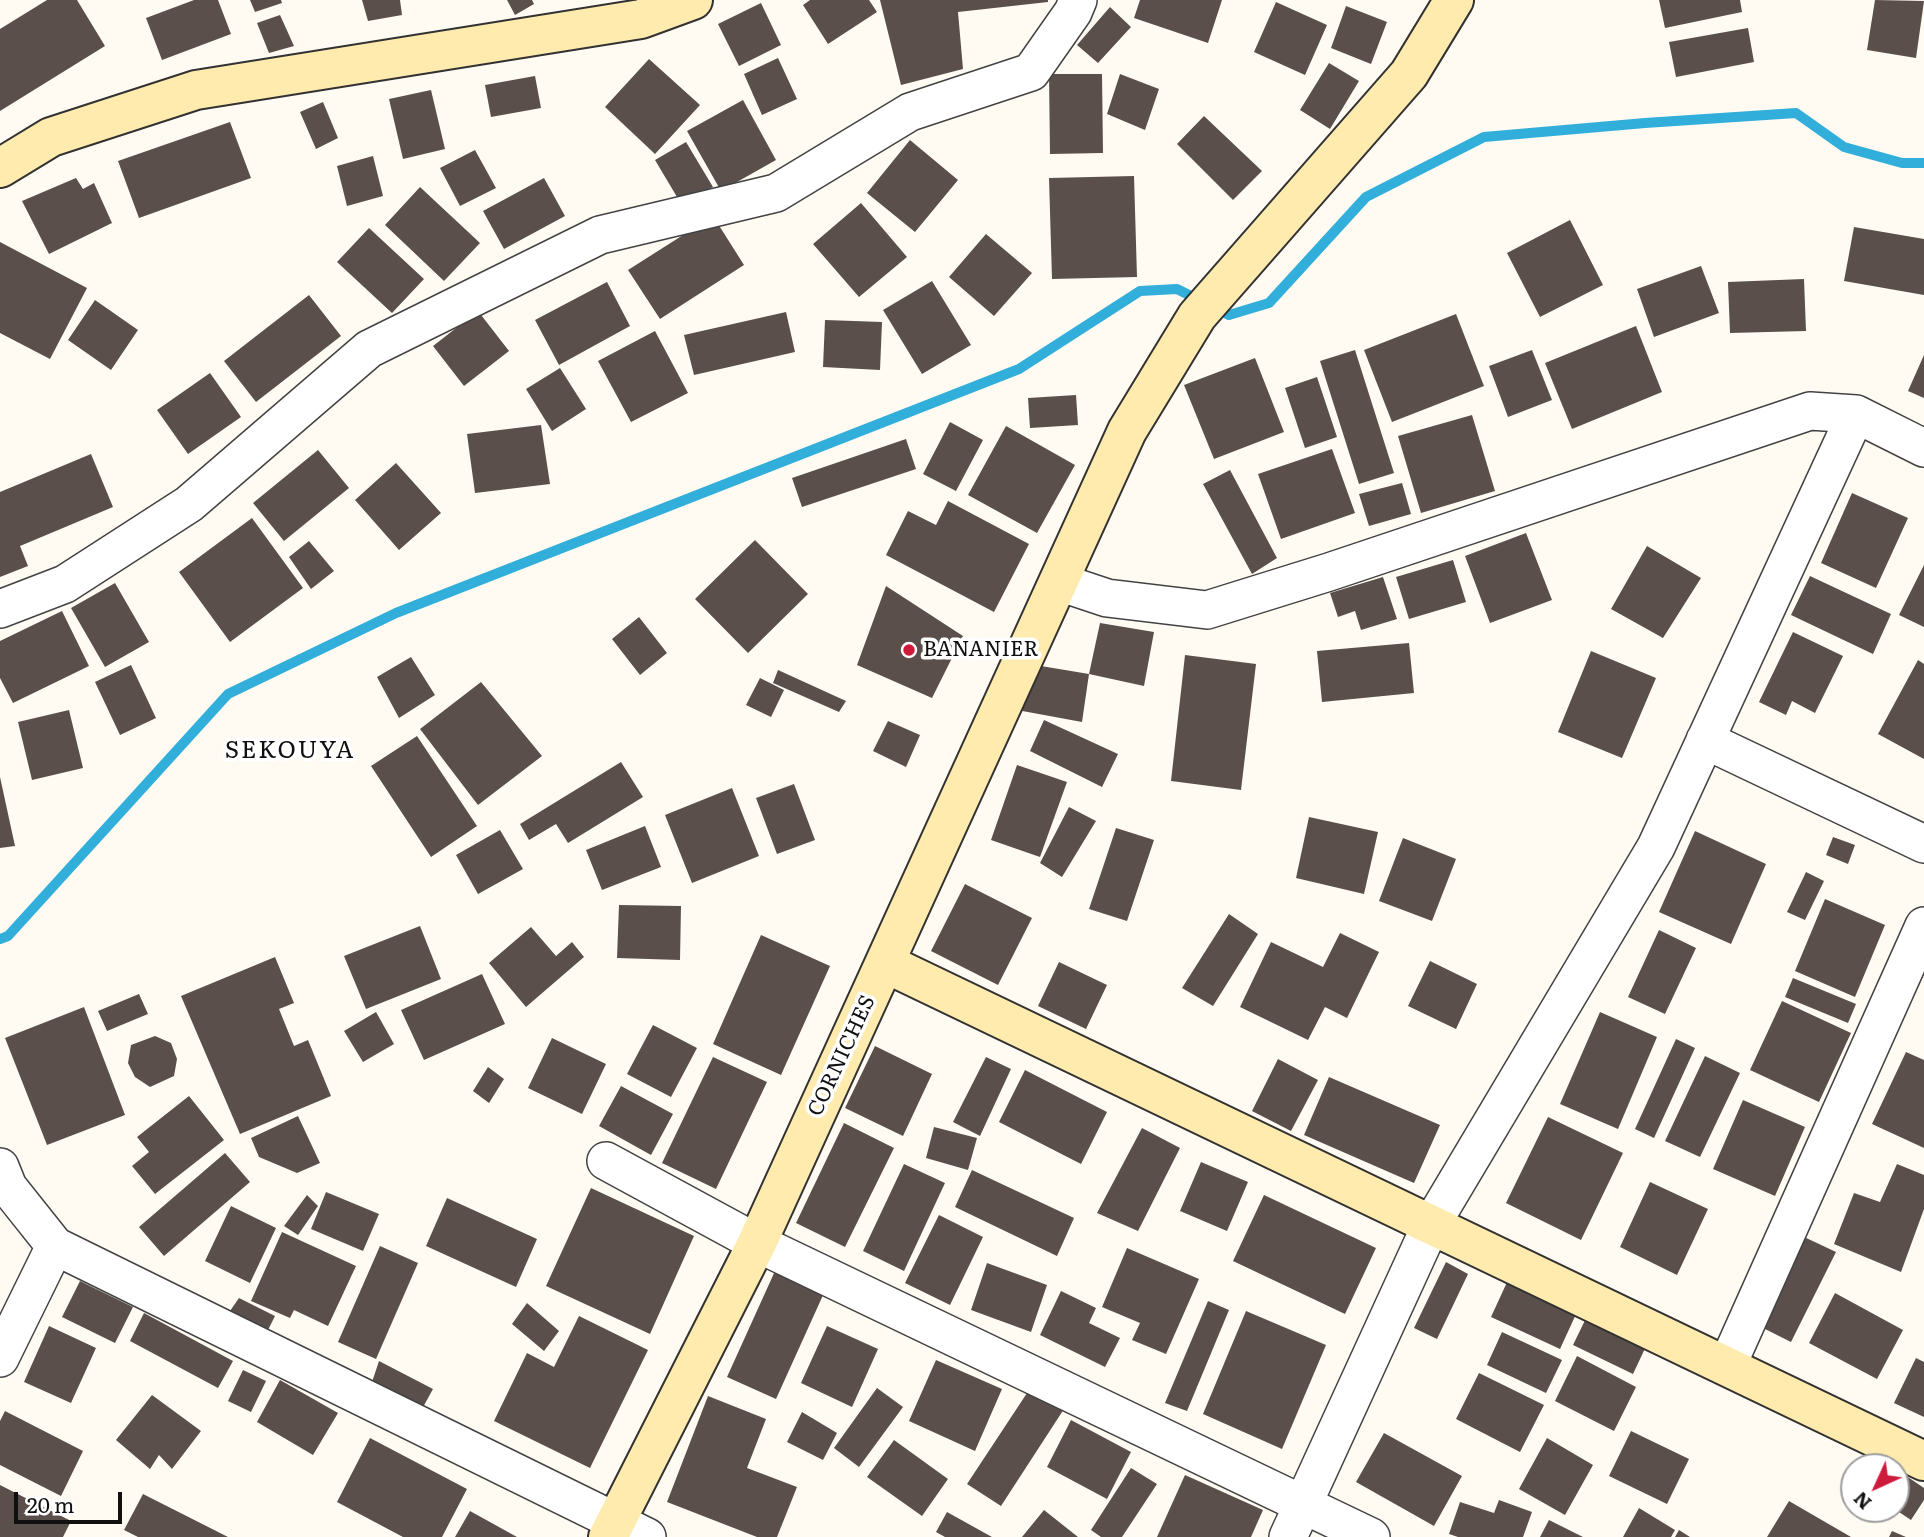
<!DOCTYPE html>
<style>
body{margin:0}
#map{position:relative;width:1924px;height:1537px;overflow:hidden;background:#fffbf3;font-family:Literata,serif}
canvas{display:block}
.north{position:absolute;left:1840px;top:1453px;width:70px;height:70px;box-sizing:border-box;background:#fff;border:2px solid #9f9f9f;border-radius:50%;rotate:225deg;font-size:19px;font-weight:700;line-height:28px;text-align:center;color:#101010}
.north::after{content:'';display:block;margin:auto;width:24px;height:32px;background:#ce1a3b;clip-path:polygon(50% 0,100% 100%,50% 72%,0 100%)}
.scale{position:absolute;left:14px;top:1492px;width:108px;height:32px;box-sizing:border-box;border:4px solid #101010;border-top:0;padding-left:9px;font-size:21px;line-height:24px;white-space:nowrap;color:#101010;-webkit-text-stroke:5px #fff;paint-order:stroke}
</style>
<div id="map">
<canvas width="1924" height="1537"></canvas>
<div class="north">N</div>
<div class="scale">20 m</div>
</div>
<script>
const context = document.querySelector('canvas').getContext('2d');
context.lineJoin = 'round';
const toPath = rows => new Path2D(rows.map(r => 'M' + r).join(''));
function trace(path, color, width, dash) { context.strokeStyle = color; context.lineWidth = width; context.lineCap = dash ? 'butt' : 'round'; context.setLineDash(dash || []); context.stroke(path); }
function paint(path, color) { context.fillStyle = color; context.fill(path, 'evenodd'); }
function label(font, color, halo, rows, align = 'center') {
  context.font = font + ' Literata,serif'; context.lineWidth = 7; context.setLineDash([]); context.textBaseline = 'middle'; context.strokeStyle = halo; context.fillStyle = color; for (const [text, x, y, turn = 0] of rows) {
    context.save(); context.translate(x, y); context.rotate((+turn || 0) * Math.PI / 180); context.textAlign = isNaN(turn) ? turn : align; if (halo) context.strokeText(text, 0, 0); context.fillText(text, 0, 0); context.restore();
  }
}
const stream = toPath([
 [0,939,8,936,228,694,396,613,1019,369,1140,291,1177,289,1229,315,1269,303,1366,197,1484,137,1645,123,1796,113,1844,147,1902,163,1924,163]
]);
const building = toPath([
 [47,0,77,0,105,46,0,111,0,29],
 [194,0,218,0,231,34,162,60,146,18],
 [250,0,281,0,282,3,255,12],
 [362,0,400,0,402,15,368,21],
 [507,0,532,0,534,4,515,15],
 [810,0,869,0,877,12,828,44,803,5],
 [880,0,1048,0,1048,2,958,12,963,69,901,85],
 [1140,0,1222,0,1208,43,1134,18],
 [1659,0,1740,0,1742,12,1665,28],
 [1875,0,1924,1,1916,58,1867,50],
 [1276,2,1327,25,1305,75,1254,52],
 [761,3,781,45,739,66,718,24],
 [1346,6,1387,22,1371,64,1331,48],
 [1110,7,1131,27,1098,63,1077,45],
 [280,15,294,46,269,53,257,23],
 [1748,28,1754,62,1676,77,1669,42],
 [778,58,797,99,762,115,744,74],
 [649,59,700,105,655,154,605,107],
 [1329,63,1359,81,1330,129,1300,110],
 [1049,74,1102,74,1103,153,1050,154],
 [1120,74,1159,89,1145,130,1107,114],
 [535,76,541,108,491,117,485,85],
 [431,90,445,149,403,159,389,99],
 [743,100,776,160,721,191,687,131],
 [323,102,338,138,316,149,300,112],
 [1204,116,1262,171,1233,200,1177,144],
 [230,122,251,178,139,218,118,161],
 [910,140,958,180,915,232,867,193],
 [686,142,713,187,680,202,655,160],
 [475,150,496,188,460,206,440,168],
 [373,156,383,196,347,206,337,166],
 [1134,176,1137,277,1052,279,1049,178],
 [76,178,83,189,94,183,112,223,49,254,22,201],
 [544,178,565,216,504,249,483,211],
 [420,187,480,243,444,281,385,225],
 [861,203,907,257,859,297,813,244],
 [713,216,744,265,660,319,628,270],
 [1570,220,1603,285,1540,317,1507,253],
 [1854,227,1924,239,1924,295,1844,281],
 [369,228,424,279,392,313,337,262],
 [986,234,1032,273,994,316,949,277],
 [0,242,87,288,50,359,0,333],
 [1701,266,1719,313,1654,337,1637,289],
 [1804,279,1806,331,1730,333,1728,282],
 [932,281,971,345,922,374,883,310],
 [607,282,630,326,559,365,535,320],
 [309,295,341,336,256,402,224,361],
 [95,300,138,330,111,370,68,340],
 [478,311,509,351,464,386,433,346],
 [786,312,795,352,694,375,684,335],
 [1456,314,1484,386,1392,422,1364,350],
 [825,320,882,322,880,370,823,367],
 [1636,326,1662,392,1572,429,1545,363],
 [655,331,688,393,631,422,598,361],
 [1355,350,1394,473,1359,484,1320,361],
 [1532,350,1552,400,1508,417,1489,366],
 [1924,355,1924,398,1908,391],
 [1255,358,1284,432,1214,459,1184,385],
 [560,368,586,409,552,431,526,389],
 [210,373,241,417,188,454,157,410],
 [1317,377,1337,437,1305,448,1285,388],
 [1076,395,1078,425,1030,428,1028,398],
 [1472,415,1495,491,1421,513,1398,436],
 [950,422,983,440,956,491,923,474],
 [541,425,550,484,475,493,467,434],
 [1006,426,1075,465,1037,533,968,495],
 [906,439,916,469,802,507,792,478],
 [1332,449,1355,513,1281,539,1258,474],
 [318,450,349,488,284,541,253,503],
 [91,454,113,507,20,546,28,566,0,577,0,492],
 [396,463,441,513,399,550,355,500],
 [1230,470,1277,558,1252,574,1203,484],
 [1402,483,1411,514,1369,526,1359,494],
 [1852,493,1908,518,1876,588,1821,563],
 [948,501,1029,544,994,612,886,555,908,511,936,525],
 [252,518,303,588,230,642,179,572],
 [1526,533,1552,600,1490,623,1465,556],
 [755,540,808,594,748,653,695,599],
 [309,541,334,571,311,589,289,557],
 [1647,546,1701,578,1663,638,1611,609],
 [1453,560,1466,602,1409,619,1396,577],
 [1924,565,1924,627,1899,615],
 [1810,576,1891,614,1873,654,1791,615],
 [1383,577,1397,619,1361,630,1355,611,1338,617,1330,593],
 [115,583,149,642,105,667,71,608],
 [886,586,963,636,932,698,857,665],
 [62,611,89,666,13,703,0,678,0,641],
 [639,617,667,653,640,675,612,639],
 [1100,623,1154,632,1144,686,1089,674],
 [1793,632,1843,656,1815,713,1792,701,1786,715,1759,702],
 [1409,643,1414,693,1322,702,1317,651],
 [1591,651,1656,678,1622,758,1558,732],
 [1185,655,1256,664,1241,790,1171,781],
 [411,657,435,695,399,718,377,677],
 [1918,660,1924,664,1924,759,1878,734],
 [1023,663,1089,674,1082,722,1017,710],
 [131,665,156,718,120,735,95,682],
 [778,670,846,701,839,712,773,683],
 [760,678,784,690,771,717,746,705],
 [481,682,542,756,478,805,420,729],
 [69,710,83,768,32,780,18,722],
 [1044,720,1118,754,1102,787,1030,751],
 [888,721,920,735,906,767,873,751],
 [417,736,477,826,431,857,371,766],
 [621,762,643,797,568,843,556,824,529,840,520,824],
 [1017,765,1067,782,1040,857,991,840],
 [0,777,15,846,0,848],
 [794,784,815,840,777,854,756,798],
 [732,788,759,856,692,883,665,815],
 [1069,807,1096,821,1062,877,1040,863],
 [1309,817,1378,832,1364,894,1296,878],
 [645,826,661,867,602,890,586,850],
 [1116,828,1154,840,1127,921,1089,909],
 [500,830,523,869,478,894,456,855],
 [1695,831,1766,864,1731,944,1659,912],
 [1833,837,1855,845,1848,864,1826,855],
 [1403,838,1456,859,1432,921,1379,901],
 [1806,872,1824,881,1805,920,1787,912],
 [965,884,1032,918,998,985,931,951],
 [1825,899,1885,925,1855,997,1795,971],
 [619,905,681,906,680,960,617,958],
 [1229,914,1258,934,1213,1006,1182,988],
 [420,926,441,979,366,1009,344,956],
 [531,927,556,956,572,942,584,957,526,1007,489,963],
 [1659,930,1696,948,1665,1014,1628,997],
 [1340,933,1379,952,1347,1018,1325,1007,1308,1040,1240,1007,1271,942,1323,967],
 [761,935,830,966,781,1075,713,1044],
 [275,957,294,1003,279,1009,294,1046,308,1040,331,1096,240,1134,181,996],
 [1430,961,1477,984,1456,1029,1408,1006],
 [1059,962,1107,985,1086,1029,1038,1006],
 [482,974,505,1024,424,1060,401,1010],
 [1793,978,1856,1004,1848,1023,1785,997],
 [139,994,148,1014,107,1031,98,1011],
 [1782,1001,1851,1033,1819,1102,1750,1070],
 [84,1007,125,1115,47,1145,5,1038],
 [376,1012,394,1044,363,1062,344,1031],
 [1600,1012,1657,1037,1618,1129,1560,1104],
 [653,1025,697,1048,671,1097,627,1074],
 [155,1036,171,1043,177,1059,174,1076,150,1087,135,1077,128,1063,131,1045],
 [552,1038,606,1064,582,1114,528,1088],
 [1676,1039,1695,1048,1654,1138,1635,1129],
 [875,1046,932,1074,903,1136,845,1108],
 [1906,1052,1924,1060,1924,1148,1872,1124],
 [1705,1056,1740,1073,1700,1157,1665,1141],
 [713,1057,767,1082,716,1189,662,1163],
 [986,1057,1011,1069,980,1136,953,1122],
 [1278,1059,1318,1080,1291,1131,1252,1111],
 [488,1067,504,1079,489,1103,473,1091],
 [1025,1070,1107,1112,1081,1164,999,1122],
 [1329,1077,1440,1125,1414,1183,1304,1135],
 [621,1086,673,1114,651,1155,599,1126],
 [189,1096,224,1140,155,1194,132,1166,149,1152,137,1137],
 [1743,1100,1805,1127,1775,1196,1713,1169],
 [298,1116,320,1163,297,1173,259,1157,251,1138],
 [1548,1117,1623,1153,1581,1240,1506,1203],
 [844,1123,894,1148,845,1247,796,1223],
 [934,1127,977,1138,968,1170,926,1158],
 [1142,1128,1180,1148,1138,1231,1097,1213],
 [225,1153,250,1182,164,1256,139,1227],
 [1201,1162,1248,1182,1227,1231,1180,1211],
 [904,1164,945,1183,904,1271,863,1251],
 [1897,1164,1924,1175,1924,1209,1901,1272,1834,1244,1854,1193,1880,1202],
 [972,1170,1074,1218,1057,1256,955,1207],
 [1650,1182,1708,1209,1677,1275,1620,1247],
 [591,1188,694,1236,650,1334,546,1286],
 [326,1192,379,1214,363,1251,311,1229],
 [307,1195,318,1206,298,1235,284,1226],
 [1264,1195,1376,1248,1345,1314,1233,1261],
 [447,1198,537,1239,516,1287,426,1246],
 [231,1206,276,1228,250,1283,205,1261],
 [939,1215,983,1237,950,1305,905,1283],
 [282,1232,356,1266,328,1326,294,1310,290,1318,251,1301],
 [1802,1236,1836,1252,1791,1342,1757,1325],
 [380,1246,418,1263,376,1359,338,1342],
 [1127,1248,1199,1279,1166,1354,1132,1340,1140,1323,1102,1307],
 [1446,1262,1468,1274,1437,1339,1414,1328],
 [987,1263,1047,1285,1031,1332,971,1310],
 [775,1271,824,1293,776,1399,727,1377],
 [1508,1280,1577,1312,1560,1349,1491,1317],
 [80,1281,133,1307,115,1343,62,1317],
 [1061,1291,1096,1308,1089,1323,1120,1338,1105,1367,1040,1335],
 [1835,1293,1903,1330,1877,1379,1809,1343],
 [239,1298,275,1316,266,1334,230,1311],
 [1208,1301,1229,1310,1187,1411,1165,1403],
 [527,1303,559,1331,544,1351,512,1324],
 [1246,1311,1326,1345,1282,1449,1203,1414],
 [1589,1312,1649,1340,1633,1374,1573,1345],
 [144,1313,233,1361,218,1388,130,1341],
 [579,1316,648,1350,590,1468,494,1421,527,1353,554,1367],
 [49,1326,96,1348,71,1403,24,1382],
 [827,1326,878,1349,852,1407,801,1383],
 [1502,1332,1562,1360,1546,1393,1487,1365],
 [1577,1356,1636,1387,1614,1431,1555,1401],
 [1916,1358,1924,1362,1924,1417,1894,1403],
 [936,1360,1002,1389,975,1451,909,1421],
 [379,1361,433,1389,422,1409,372,1382],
 [243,1370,266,1381,251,1412,228,1401],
 [1479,1373,1544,1405,1520,1452,1456,1419],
 [280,1380,338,1413,313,1455,257,1422],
 [1031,1387,1064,1409,1001,1506,967,1484],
 [877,1388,903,1407,859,1467,834,1448],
 [152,1395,201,1431,172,1469,159,1455,150,1469,116,1440],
 [708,1396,766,1419,747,1468,797,1487,777,1537,757,1537,667,1502],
 [5,1411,83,1451,61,1496,0,1465,0,1421],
 [802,1412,837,1433,823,1460,787,1442],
 [1071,1420,1131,1452,1107,1499,1047,1467],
 [1631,1431,1689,1459,1667,1504,1609,1476],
 [1384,1433,1462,1476,1434,1526,1356,1482],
 [370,1438,467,1489,442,1537,403,1537,337,1502],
 [1547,1438,1593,1465,1565,1515,1519,1489],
 [894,1440,948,1479,922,1516,867,1477],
 [1876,1456,1892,1467,1869,1467],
 [1131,1468,1157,1484,1122,1537,1101,1537,1091,1530],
 [1896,1469,1924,1488,1924,1500,1911,1520,1896,1510],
 [1185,1475,1263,1510,1251,1537,1157,1537],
 [0,1485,71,1521,63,1537,0,1537],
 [143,1494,228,1537,138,1537,124,1530],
 [1499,1500,1532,1512,1523,1537,1458,1537,1449,1534,1460,1502,1494,1513],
 [1789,1501,1851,1537,1767,1537],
 [1639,1508,1675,1530,1671,1537,1623,1537],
 [1044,1510,1078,1537,1022,1537],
 [470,1511,517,1537,455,1537],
 [947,1512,992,1537,945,1537,936,1532],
 [1549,1520,1583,1537,1540,1537],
 [1679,1530,1690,1537,1675,1537],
 [1892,1531,1906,1537,1889,1537]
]);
const street = toPath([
 [1059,582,1107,598,1207,610,1329,572,1810,411,1856,414,1924,448],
 [0,609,65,584,189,504,369,349,600,235,776,193,910,112,1031,72,1073,12,1078,0],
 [1705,740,1924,844],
 [606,1161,757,1243,1371,1537],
 [0,1167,8,1187,55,1246,647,1537],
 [0,1358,55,1246],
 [1727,1366,1924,926],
 [1288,1537,1431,1225,1656,847,1856,414]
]);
const secondary = toPath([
 [0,168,51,137,196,90,641,19,693,0],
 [885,963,1924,1461],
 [608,1537,757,1243,1127,431,1197,316,1409,74,1454,0]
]);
const markers = [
 [909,650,7,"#ce1a3b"]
];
const poiNames = [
 ["BANANIER",923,650]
];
const streetNames = [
 ["CORNICHES",842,1056,-65]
];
const quarterNames = [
 ["SEKOUYA",290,751]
];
trace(stream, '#32aeda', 10);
paint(building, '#5a4f4b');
trace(street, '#434343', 40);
trace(secondary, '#323232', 42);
trace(street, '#fff', 37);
trace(secondary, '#ffebae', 38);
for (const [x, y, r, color] of markers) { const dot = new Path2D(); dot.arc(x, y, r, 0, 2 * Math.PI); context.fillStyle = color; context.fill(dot); trace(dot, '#fff', 2.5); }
label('21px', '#101010', '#fff', poiNames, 'left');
label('21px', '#101010', '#fff', streetNames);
context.letterSpacing = '2px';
label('24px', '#101010', '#fff', quarterNames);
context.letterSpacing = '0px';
</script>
